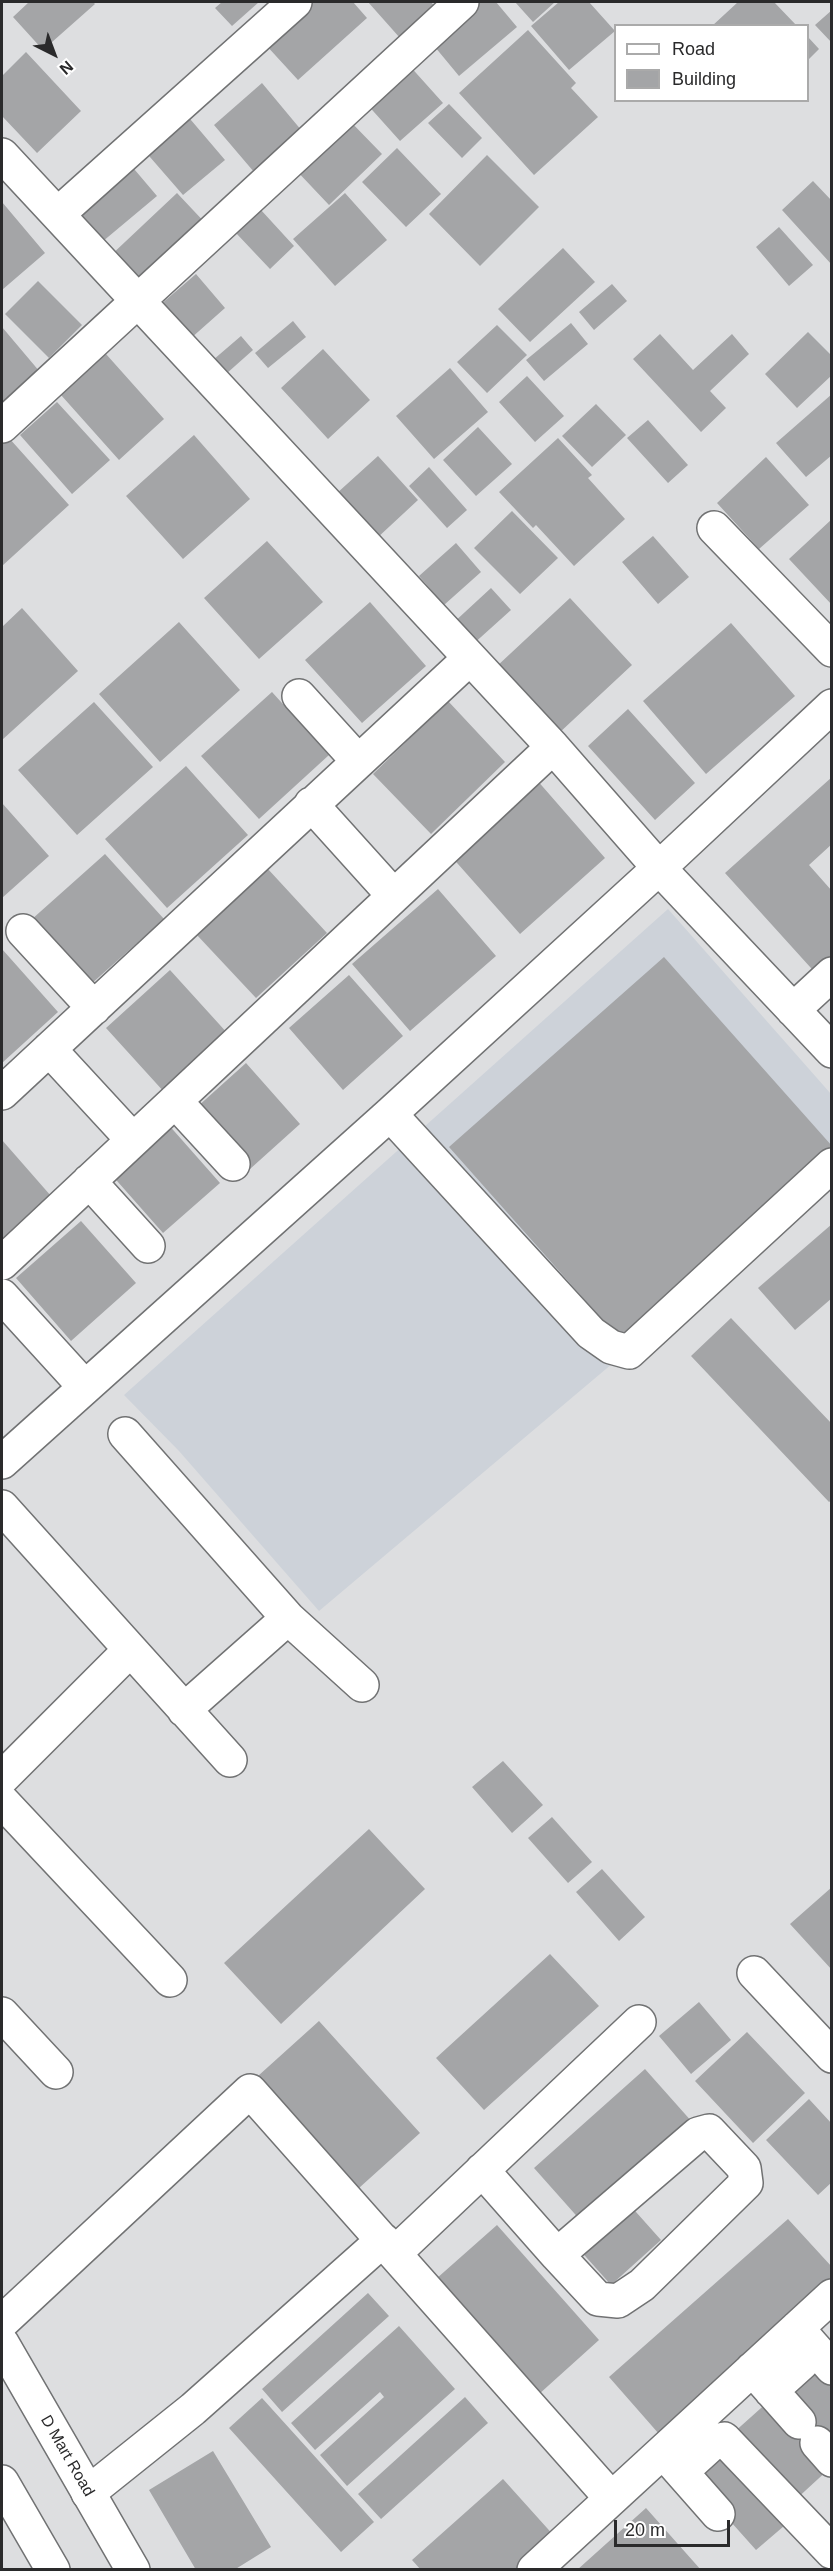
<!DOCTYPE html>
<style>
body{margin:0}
#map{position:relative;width:833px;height:2571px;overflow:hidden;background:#dddee0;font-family:Arial,sans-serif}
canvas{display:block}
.frame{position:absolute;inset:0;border:3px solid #2a2a2b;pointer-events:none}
.legend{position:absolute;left:614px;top:24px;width:195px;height:78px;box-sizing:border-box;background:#fff;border:2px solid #aaa;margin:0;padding:8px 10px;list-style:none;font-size:18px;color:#2a2a2b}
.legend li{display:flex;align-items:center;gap:12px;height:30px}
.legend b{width:30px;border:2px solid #aaa}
.north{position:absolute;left:24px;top:24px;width:60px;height:60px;-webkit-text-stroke:4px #fff;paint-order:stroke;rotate:138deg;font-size:16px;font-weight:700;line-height:24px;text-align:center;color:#2a2a2b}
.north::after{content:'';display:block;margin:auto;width:21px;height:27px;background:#2a2a2b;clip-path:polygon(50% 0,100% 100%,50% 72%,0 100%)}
.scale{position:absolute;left:614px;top:2520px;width:116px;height:27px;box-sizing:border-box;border:3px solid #2a2a2b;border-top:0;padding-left:8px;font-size:18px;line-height:21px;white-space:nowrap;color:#2a2a2b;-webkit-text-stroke:4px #fff;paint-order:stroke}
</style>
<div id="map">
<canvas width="833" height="2571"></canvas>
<div class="frame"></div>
<ul class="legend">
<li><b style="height:8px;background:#fff"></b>Road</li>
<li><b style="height:16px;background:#a4a5a7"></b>Building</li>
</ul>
<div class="north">N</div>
<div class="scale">20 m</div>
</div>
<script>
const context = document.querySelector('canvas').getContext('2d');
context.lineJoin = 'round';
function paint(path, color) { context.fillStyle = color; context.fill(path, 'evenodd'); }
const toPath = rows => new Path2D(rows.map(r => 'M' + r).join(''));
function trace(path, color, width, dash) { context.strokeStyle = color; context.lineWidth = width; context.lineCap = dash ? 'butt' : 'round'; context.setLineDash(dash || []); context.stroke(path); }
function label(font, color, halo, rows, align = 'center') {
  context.font = font + ' Arial,sans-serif'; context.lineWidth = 5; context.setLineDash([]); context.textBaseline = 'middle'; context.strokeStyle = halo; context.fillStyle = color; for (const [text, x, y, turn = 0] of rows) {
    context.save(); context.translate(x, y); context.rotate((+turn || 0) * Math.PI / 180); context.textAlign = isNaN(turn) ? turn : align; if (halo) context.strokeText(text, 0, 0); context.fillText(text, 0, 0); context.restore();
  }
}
const built = toPath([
 [668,909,831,1094,831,1165,651,1331,319,1611,179,1451,124,1395]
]);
const building = toPath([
 [29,2,93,2,95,4,43,50,13,17],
 [222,2,259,2,232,26,215,8],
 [312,2,353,2,367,18,298,80,265,44],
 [368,2,431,2,443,16,408,47],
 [476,2,496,2,517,27,459,76,430,41],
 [515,2,555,2,533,22],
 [559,2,589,2,615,31,569,70,531,26],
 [738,2,774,2,797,26,712,26],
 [832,10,832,43,815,25],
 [528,30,576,83,571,88,598,117,534,175,459,93],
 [808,37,819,49,808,60],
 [26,52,81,111,37,153,2,116,2,76],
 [408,64,443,103,400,141,365,102],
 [262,83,302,131,254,172,214,125],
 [449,104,482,138,462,158,428,123],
 [185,113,225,160,183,195,143,149],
 [347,118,382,154,329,205,294,168],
 [397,148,441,194,406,227,362,182],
 [487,155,539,207,480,266,429,214],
 [129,163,157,196,102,242,74,208],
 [813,181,832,201,832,265,782,210],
 [177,193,209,227,140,292,108,258],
 [345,193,387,240,335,286,293,239],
 [2,202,45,253,2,290],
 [261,210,294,246,270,269,236,233],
 [779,227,813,265,789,286,756,247],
 [563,248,595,282,530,342,498,309],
 [196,274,225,308,190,339,160,305],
 [38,281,82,325,49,358,5,314],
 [612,284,627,301,594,330,579,312],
 [293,321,306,337,268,368,255,353],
 [571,323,588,344,544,381,526,360],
 [497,325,527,355,487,393,457,362],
 [2,327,40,372,2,405],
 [808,332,832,356,832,375,797,408,765,374],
 [660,334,693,370,732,334,749,354,710,391,726,408,701,432,633,359],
 [241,336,253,350,226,374,213,360],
 [323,349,370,400,328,439,281,388],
 [106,354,164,419,119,460,61,395],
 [450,368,488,412,434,459,396,416],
 [527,376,564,416,535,442,499,402],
 [832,394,832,455,806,477,776,443],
 [57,402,110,460,72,494,20,435],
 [596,404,626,435,592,467,562,436],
 [648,420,688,465,668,483,627,438],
 [478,427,512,464,476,496,443,460],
 [194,435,250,499,183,559,126,496],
 [9,438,69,505,2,566,2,444],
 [558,438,592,475,588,478,625,519,574,566,536,525,533,528,499,492],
 [378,456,418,500,376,539,336,494],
 [766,457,809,505,759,549,717,503],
 [429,467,467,510,447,528,409,486],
 [512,511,558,558,520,594,474,548],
 [832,519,832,605,789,559],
 [653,536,689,577,658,604,622,562],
 [267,541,323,602,259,659,204,598],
 [456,543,481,572,444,605,419,576],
 [491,588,511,610,471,646,452,624],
 [570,598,632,665,558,734,496,667],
 [370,602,426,666,362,723,305,660],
 [22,608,78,671,2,740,2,627],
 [179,622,240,690,160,762,99,694],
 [731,623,795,696,706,774,643,701],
 [272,692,329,755,259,819,201,756],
 [448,701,505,762,431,834,373,774],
 [94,702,153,767,77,835,18,770],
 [628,709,695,783,655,820,588,746],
 [186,766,248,835,167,908,105,839],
 [832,777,832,844,809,865,832,891,832,968,820,978,725,873],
 [536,779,605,858,520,934,450,855],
 [2,803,49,856,2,898],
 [105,854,164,919,90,985,31,920],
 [267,868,327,933,256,998,196,934],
 [438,889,496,956,410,1031,352,964],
 [2,949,58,1012,2,1063],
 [664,957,832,1146,832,1161,624,1344,449,1147],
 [170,970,229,1035,165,1093,106,1028],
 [349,975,403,1036,343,1090,289,1028],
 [246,1063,300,1124,250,1169,196,1108],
 [167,1123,220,1183,163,1233,110,1173],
 [2,1140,51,1196,2,1240],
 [81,1221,136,1283,71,1341,16,1278],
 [832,1224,832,1298,795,1330,758,1288],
 [731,1318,832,1424,832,1500,829,1502,691,1356],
 [503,1761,543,1805,512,1833,472,1787],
 [552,1817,592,1862,568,1883,528,1838],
 [369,1829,425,1889,281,2024,224,1963],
 [602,1869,645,1917,619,1941,576,1892],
 [832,1887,832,1970,790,1924],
 [550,1954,599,2006,484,2110,436,2058],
 [699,2002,731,2040,691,2074,659,2036],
 [319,2021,420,2133,359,2188,258,2076],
 [747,2032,805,2093,753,2143,695,2081],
 [645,2069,693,2123,582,2222,534,2168],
 [809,2099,832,2124,832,2182,818,2195,766,2140],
 [628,2203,661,2240,611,2285,578,2248],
 [788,2219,832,2267,832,2281,659,2434,609,2377],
 [497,2225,599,2340,538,2395,436,2279],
 [368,2293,389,2316,282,2412,262,2389],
 [399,2326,455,2389,347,2486,320,2455,384,2397,380,2392,315,2450,291,2423],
 [818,2359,832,2375,832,2449,781,2393],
 [465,2397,488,2423,381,2519,358,2494],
 [262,2398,374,2522,341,2552,229,2428],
 [770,2400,830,2468,793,2502,732,2434],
 [723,2445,791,2520,756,2550,689,2475],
 [213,2451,271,2547,234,2570,196,2570,149,2490],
 [503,2479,556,2538,520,2570,421,2570,412,2560],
 [646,2508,701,2570,577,2570]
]);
const minor = toPath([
 [2,155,553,747,659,868,832,1051],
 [58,214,295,2],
 [2,426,462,2],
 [714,528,832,650],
 [299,696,358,761],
 [394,896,553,747],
 [23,931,94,1008],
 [793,1010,832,974],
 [49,1049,133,1140],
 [2,1093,470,658],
 [175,1101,233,1164],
 [390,1114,591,1333,611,1347,629,1352,832,1165],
 [89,1181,148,1246],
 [2,1263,394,896,311,804],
 [2,1296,84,1386],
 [125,1434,288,1618],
 [2,1462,390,1114,659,868,832,706],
 [2,1507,230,1760],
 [184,1710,288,1618,362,1685],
 [2,1778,129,1651],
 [2,1801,170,1980],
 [754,1973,832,2056],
 [2,2014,56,2072],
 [482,2170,557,2255,598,2299,618,2301,642,2285,746,2183,744,2168,709,2131,698,2134,557,2255],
 [395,2253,639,2022],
 [2,2322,250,2091,611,2498],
 [797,2328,832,2368],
 [752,2369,799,2422],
 [771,2391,802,2363],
 [817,2443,832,2460],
 [666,2455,718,2514],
 [681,2472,715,2441,724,2439,832,2552],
 [88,2493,193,2409,383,2240],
 [534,2570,832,2296]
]);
const major = toPath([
 [2,2343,133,2570],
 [2,2482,53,2570]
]);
const streetNames = [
 ["D Mart Road",67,2456,60]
];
paint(built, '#cdd2d9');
paint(building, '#a4a5a7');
trace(minor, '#717273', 36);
trace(major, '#717273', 36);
trace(minor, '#fff', 33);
trace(major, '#fff', 33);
label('16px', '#2a2a2b', '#fff', streetNames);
</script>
